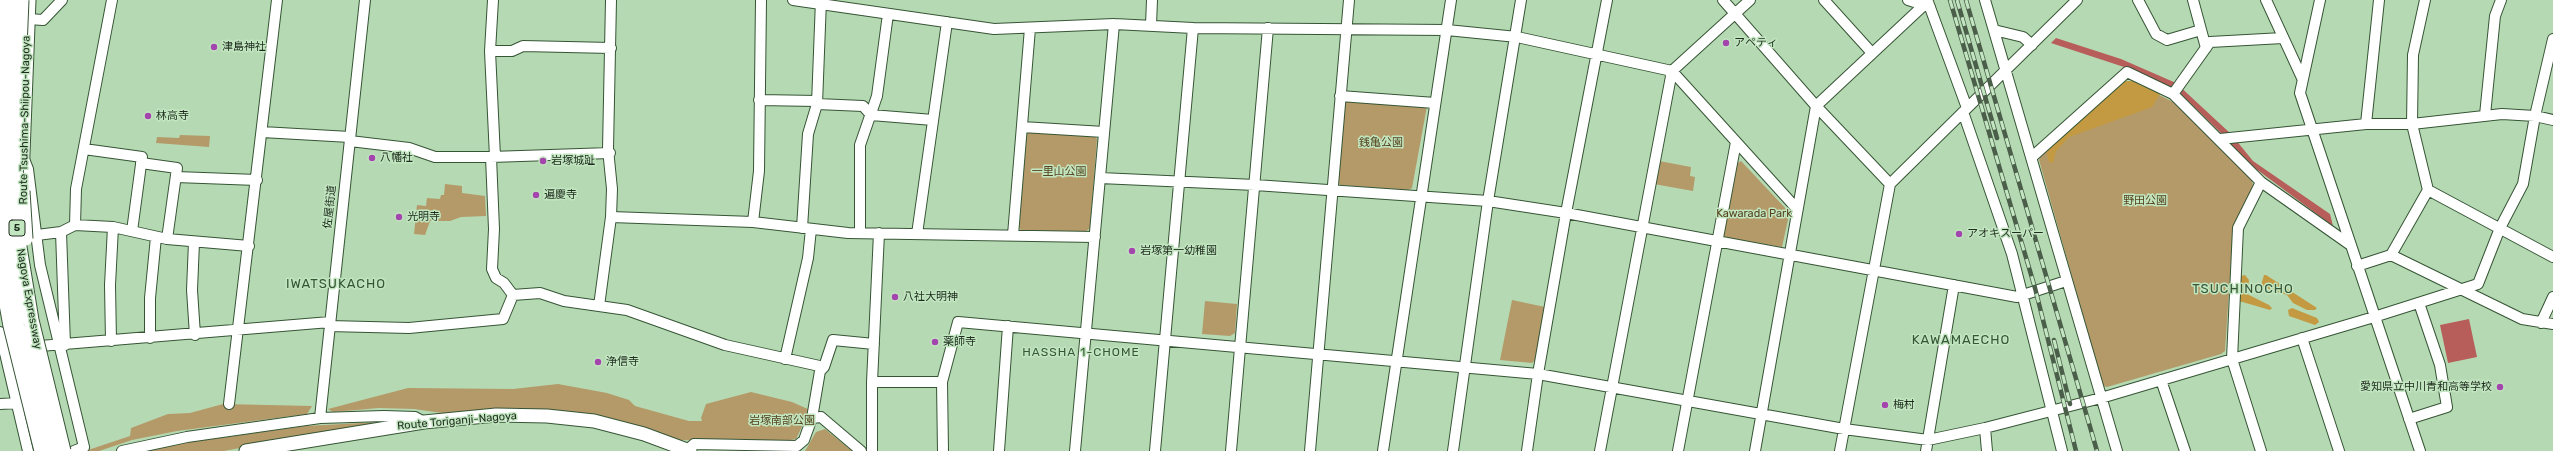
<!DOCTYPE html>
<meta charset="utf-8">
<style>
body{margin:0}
canvas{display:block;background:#b5d9b3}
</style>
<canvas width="2553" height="451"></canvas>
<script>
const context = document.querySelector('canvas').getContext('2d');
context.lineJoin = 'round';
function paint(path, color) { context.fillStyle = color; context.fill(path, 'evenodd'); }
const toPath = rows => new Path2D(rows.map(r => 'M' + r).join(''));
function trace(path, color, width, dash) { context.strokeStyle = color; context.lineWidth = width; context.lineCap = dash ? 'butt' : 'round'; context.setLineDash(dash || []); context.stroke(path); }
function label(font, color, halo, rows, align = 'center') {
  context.font = font + ' Rubik,"Noto Sans JP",sans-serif'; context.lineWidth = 3; context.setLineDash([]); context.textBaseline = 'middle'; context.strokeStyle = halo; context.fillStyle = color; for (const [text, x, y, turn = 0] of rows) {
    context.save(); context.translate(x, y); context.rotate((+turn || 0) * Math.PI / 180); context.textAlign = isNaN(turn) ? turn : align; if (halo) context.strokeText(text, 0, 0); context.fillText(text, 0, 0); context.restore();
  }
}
const green = toPath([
 [2126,81,2132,81,2173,102,2252,180,2253,186,2233,231,2225,351,2221,354,2107,387,2103,386,2039,160,2042,153],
 [1345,99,1427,106,1412,188,1408,190,1340,185,1338,181],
 [1030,129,1093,134,1097,139,1090,228,1085,232,1021,230,1019,228,1026,132],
 [180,135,210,136,209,147,156,143,157,137,179,138],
 [1659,161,1691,167,1690,176,1695,177,1693,191,1654,184],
 [1741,161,1787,210,1789,215,1782,247,1724,237,1723,232,1736,164],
 [445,184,462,186,462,193,485,196,486,216,461,217,450,221,430,221,425,235,414,234,417,205,426,206,427,198,440,199,441,195,444,195],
 [1512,300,1545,307,1535,360,1532,363,1500,360],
 [1205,301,1237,304,1235,333,1230,336,1202,334],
 [558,384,607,393,629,400,635,406,689,421,702,421,701,418,706,404,751,392,792,402,810,410,796,439,779,442,680,440,646,429,449,414,414,409,379,408,333,412,328,409,408,388,513,389],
 [223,404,312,406,307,414,177,431,132,440,99,451,85,451,130,436,131,428,168,414,190,413],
 [380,422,224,451,142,451,170,445,305,426],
 [825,429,852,451,805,451,816,432]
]);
const forest = toPath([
 [2126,81,2132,81,2160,94,2152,107,2069,137,2056,151,2053,163,2049,162,2046,150],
 [2245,275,2249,280,2247,294,2269,305,2272,308,2270,310,2239,301,2241,276],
 [2264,275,2266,275,2317,308,2315,310,2307,310,2293,303,2287,295,2266,288,2261,285],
 [2292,308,2317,318,2319,322,2315,325,2289,316,2288,310]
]);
const water = toPath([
 [2056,38,2121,59,2176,83,2231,134,2253,161,2330,214,2333,226,2244,160,2223,135,2179,92,2127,68,2051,43],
 [2469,319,2477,357,2448,363,2440,325]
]);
const minor = toPath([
 [493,0,490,51,495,157],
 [793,0,994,29,1114,24,1193,28,1447,30,1517,37,1672,71,1797,209],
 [1723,0,1816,106,1890,184,1840,451],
 [1824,0,1872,53],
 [1908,0,1924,5],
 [1985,0,2117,451],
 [2138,0,2156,34,2167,40,2201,30],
 [2193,0,2206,48],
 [2266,0,2302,78],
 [2320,0,2300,93,2420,451],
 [2425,0,2413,55,2412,124,2428,190,2553,257],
 [1928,2,1967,108],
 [28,19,43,20,62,0],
 [1151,25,1152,0],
 [1994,30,2023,37,2032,45],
 [490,51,512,51,523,46,611,48],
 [2173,94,2210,42,2283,38],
 [1340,96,1435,103],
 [759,100,817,101],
 [817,104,863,106,871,115,933,120],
 [1963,112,2012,254,2062,451],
 [2485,115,2495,16,2501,0],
 [2366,124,2379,0],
 [1022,127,1104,132],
 [262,132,350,137],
 [2220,139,2366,124,2412,124,2502,114,2535,116,2553,120],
 [350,141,409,148,435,157,491,157,610,153],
 [84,149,142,157,132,231],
 [491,157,494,229,492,269,496,278,504,283,513,295],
 [2032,157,2127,72,2173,94,2261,182,2349,244],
 [24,159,28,169,40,265,84,447,74,451],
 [141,163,177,168,167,239],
 [176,177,257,180],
 [1100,178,1255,185,1488,201,1566,213,2017,297,2066,281],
 [1890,184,2077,0],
 [611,217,753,222,848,233,1095,237],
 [753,222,759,171,761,0],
 [75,225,76,189,112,0],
 [802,228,808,134,817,104,821,0],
 [61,232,65,345],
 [860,233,860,145,877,96,888,14],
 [917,234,947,22],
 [37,235,61,232,75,225,113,227,167,239,249,246],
 [1013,235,1030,28],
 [194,242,192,290,195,335],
 [2391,255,2522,319,2553,324],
 [2357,266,2391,255,2428,190],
 [599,306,611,217,612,189,608,149,611,0],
 [2541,323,2553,297],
 [329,326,409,328,503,319,513,295,540,293,564,301,627,310,725,345,824,367],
 [0,332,28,451],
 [150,338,150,298,156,237],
 [2302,338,2339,451],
 [111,341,110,285,113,227],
 [4,349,330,322],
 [785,359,808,258,811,229],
 [2161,380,2185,451],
 [872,382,942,382],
 [0,404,18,403,21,408],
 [229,404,277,0],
 [320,418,365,0],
 [812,418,821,417,861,451],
 [2409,419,2447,407,2440,365,2419,303],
 [1985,428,1987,451],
 [687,450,694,444,797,446,804,440,812,418,820,371,824,367,833,340,874,344],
 [122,451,187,437,320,418,384,416,415,417,424,422],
 [872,451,872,382,879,233],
 [943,451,942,382,958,322,1538,374,1844,429,1928,440,1985,428,2101,398,2374,317,2478,284,2500,228,2523,184,2535,116,2553,39],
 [999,451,1008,326],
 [1075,451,1114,24],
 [1155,451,1193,28],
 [1231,451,1268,28],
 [1310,451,1349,0],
 [1383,451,1451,0],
 [1453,451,1488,201,1521,0],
 [1527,451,1538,374,1566,213,1607,0],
 [1600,451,1672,71,1750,0],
 [1678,451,1736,142],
 [1755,451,1816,106,1924,5,1930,7],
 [1926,451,1954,285],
 [2261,451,2232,359,2238,228,2261,182]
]);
const major = toPath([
 [22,179,29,0],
 [246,451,424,422,496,415,547,416,594,421,644,434,690,451]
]);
const rail = toPath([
 [1950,0,2035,288,2076,451],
 [1957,0,1997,138],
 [1966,0,2097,451],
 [2054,340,2070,404]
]);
const majorBridge = toPath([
 [23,191,26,239],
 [0,272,10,326,41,451]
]);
const highwayBridge = toPath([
 [7,0,1,144,4,248,17,326,49,451],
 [21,0,15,145,16,213,19,247,31,320,63,451]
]);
const markers = [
 [1726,43,4,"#a445ae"],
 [214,47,4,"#a445ae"],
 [148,116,4,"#a445ae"],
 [372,158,4,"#a445ae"],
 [543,161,4,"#a445ae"],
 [536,195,4,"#a445ae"],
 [399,217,4,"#a445ae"],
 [1959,234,4,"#a445ae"],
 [1132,251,4,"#a445ae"],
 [895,297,4,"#a445ae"],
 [935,342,4,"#a445ae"],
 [598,362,4,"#a445ae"],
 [2500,387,4,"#a445ae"],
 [1885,405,4,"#a445ae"]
];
const shields = [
 [17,228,16]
];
const shieldNames = [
 ["5",17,228]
];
const poiNames = [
 ["アペティ",1734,43],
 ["津島神社",222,47],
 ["林高寺",156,116],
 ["八幡社",380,158],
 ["岩塚城趾",551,161],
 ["遍慶寺",544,195],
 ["光明寺",407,217],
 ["アオキスーパー",1967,234],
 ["岩塚第一幼稚園",1140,251],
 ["八社大明神",903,297],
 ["薬師寺",943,342],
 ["浄信寺",606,362],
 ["愛知県立中川青和高等学校",2492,387,"right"],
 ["梅村",1893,405]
];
const streetNames = [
 ["Route Tsushima-Shiipou-Nagoya",25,120,-89],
 ["佐屋街道",330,207,-84],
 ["Nagoya Expressway",29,299,80],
 ["Route Toriganji-Nagoya",457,421,-5]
];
const parkNames = [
 ["銭亀公園",1381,143],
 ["一里山公園",1059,172],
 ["野田公園",2145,201],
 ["Kawarada Park",1754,214],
 ["岩塚南部公園",782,421]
];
const neighbourhoodNames = [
 ["HASSHA 1-CHOME",1081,353]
];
const quarterNames = [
 ["IWATSUKACHO",336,284],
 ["TSUCHINOCHO",2243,289],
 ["KAWAMAECHO",1961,340]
];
paint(green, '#b49a68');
paint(forest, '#c39a42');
paint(water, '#b75e5a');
trace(minor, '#365535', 12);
trace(major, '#365535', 15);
trace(minor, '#fff', 10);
trace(major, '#fff', 13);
trace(rail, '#4a5e49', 4.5);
trace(rail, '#c2e6c0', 3, [9]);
trace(majorBridge, '#365535', 15, []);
trace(highwayBridge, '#365535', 17, []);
trace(majorBridge, '#fff', 13);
trace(highwayBridge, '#fff', 15);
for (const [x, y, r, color] of markers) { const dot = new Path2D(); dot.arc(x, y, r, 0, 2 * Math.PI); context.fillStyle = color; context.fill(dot); trace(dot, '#c2e6c0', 1.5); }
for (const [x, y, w] of shields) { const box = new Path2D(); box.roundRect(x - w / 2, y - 8, w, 16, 3); context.fillStyle = '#c2e6c0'; context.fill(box); trace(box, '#1e2c1e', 1); }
label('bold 10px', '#1e2c1e', null, shieldNames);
label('11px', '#1e2c1e', '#c2e6c0', poiNames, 'left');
label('11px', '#1e2c1e', '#c2e6c0', streetNames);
label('11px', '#55441f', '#c2e6c0', parkNames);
context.letterSpacing = '1px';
label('12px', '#365636', '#c2e6c0', neighbourhoodNames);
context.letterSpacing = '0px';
context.letterSpacing = '1px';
label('13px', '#365636', '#c2e6c0', quarterNames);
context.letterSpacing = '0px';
</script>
